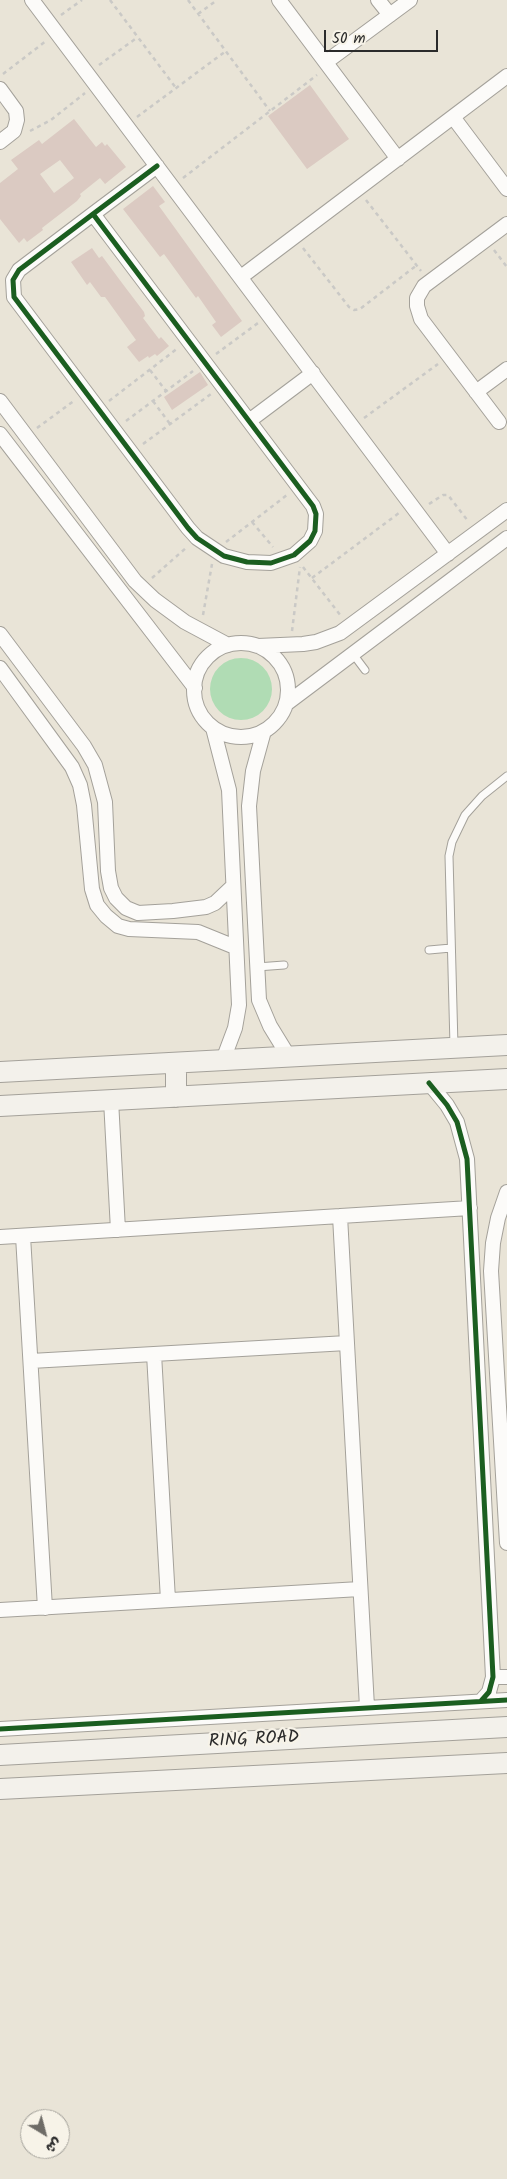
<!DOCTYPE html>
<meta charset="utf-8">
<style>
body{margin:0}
#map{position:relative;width:507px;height:2179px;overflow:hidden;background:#e9e4d7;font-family:Kalam,"Playpen Sans Arabic",sans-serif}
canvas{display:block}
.north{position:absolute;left:20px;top:2109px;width:50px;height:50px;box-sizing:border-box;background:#f7f3e8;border:1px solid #a5a39c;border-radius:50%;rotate:143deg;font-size:14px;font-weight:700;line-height:20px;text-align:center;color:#2b2b2b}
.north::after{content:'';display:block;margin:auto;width:18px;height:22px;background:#6e6c67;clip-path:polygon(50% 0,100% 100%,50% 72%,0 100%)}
.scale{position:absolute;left:324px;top:30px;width:114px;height:22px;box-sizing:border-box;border:2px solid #2b2b2b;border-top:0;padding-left:6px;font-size:15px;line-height:18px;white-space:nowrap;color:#2b2b2b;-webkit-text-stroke:4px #f7f3e8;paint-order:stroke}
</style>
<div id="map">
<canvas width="507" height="2179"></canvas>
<div class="north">ش</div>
<div class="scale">50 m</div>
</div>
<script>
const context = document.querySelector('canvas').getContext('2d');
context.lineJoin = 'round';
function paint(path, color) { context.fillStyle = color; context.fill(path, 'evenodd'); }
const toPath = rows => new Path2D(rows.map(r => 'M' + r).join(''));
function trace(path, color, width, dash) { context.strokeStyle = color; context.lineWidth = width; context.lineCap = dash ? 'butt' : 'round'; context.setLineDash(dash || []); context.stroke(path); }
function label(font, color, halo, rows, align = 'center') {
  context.font = font + ' Kalam,sans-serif'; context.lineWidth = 4.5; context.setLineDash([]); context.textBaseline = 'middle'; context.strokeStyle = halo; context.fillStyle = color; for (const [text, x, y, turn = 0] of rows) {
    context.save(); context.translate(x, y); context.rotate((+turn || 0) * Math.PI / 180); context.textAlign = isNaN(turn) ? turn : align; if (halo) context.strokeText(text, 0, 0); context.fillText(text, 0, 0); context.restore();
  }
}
const green = toPath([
 '210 689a31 31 0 1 1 62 0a31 31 0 1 1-62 0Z'
]);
const building = toPath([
 [310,85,349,139,307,169,268,116],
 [74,119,96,147,102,142,105,146,107,144,126,167,105,184,100,178,80,194,81,196,77,201,42,228,43,230,27,242,24,238,19,243,0,219,0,183,18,169,11,160,39,140,42,144],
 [60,160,74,178,54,193,40,174],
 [153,186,165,202,159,206,242,321,221,337,212,325,216,322,198,296,196,298,164,254,160,257,123,209],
 [92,248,99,258,102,256,122,283,144,312,145,316,143,318,159,339,161,337,169,346,157,356,155,354,149,358,148,356,139,362,127,347,136,340,105,297,101,297,90,282,87,285,71,262],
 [200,372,208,385,172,410,164,397]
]);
const path = toPath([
 [110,0,176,88],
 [188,0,270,111],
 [198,14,217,0],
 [61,15,82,0],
 [99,65,138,37],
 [3,74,46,41],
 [137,117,226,51],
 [30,131,51,120,85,93],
 [183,178,317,75],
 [366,200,421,271],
 [303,248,349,307,354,310,360,309,417,265],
 [494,250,507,267],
 [216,354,258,323],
 [150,370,166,391],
 [109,401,178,348],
 [153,401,170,424],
 [364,418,438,364],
 [126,421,193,371],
 [37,428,75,400],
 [143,444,211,394],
 [429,504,443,495,448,495,468,521],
 [252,522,273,547],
 [226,542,287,495],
 [303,567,341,616],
 [152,578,187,547],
 [312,578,399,513],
 [203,615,212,564],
 [292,631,300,567]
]);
const lane = toPath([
 [353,654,365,670],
 [429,950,451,948],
 [257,967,284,965],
 [454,1046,449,856,452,842,465,815,482,796,507,776]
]);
const street = toPath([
 [32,0,448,554],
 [279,0,398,159],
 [378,0,390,15],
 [326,62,410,0],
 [0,89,16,111,17,120,14,131,0,142],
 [453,117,507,189],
 [93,214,313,506,316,514,315,531,310,541,294,555,271,563,247,562,224,556,197,538,188,528,14,297,13,280,19,270,23,267,93,214,157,166],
 [241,277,507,76],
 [476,392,507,369],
 [0,401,135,581,155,600,185,622,228,645],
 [249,421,313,373],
 [499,422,421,319,417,306,417,298,424,286,507,224],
 [0,434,195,688],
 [0,634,84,746,95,765,105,802,108,871,111,888,116,898,126,908,138,913,173,911,206,907,215,903,233,886],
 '194 690a47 47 0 1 1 94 0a47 47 0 1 1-94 0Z',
 [258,646,303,644,316,642,340,633,507,510],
 [0,668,72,767,80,785,84,805,92,889,97,905,106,916,118,926,129,929,198,932,235,947],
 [286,704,507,538],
 [213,728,229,790,239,1005,235,1028,223,1060],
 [264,731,253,771,249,806,259,1000,270,1026,289,1057],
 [429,1083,447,1105,457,1122,467,1159,493,1677,489,1692,481,1701],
 [111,1100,118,1230],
 [507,1192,498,1218,493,1243,491,1271,507,1543],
 [340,1216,367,1707],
 [23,1236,45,1608],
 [0,1237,470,1208],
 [154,1354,168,1600],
 [31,1361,347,1343],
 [0,1610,360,1589],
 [493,1677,507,1677],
 [0,1729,507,1700]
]);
const secondary = toPath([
 [176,1063,176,1097],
 [0,1072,507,1045],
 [0,1106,507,1079],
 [0,1755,507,1727],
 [0,1789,507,1763]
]);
const cycleway = toPath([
 [93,214,313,506,316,514,315,531,310,541,294,555,271,563,247,562,224,556,197,538,188,528,14,297,13,280,19,270,23,267,93,214,157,166],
 [429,1083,447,1105,457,1122,467,1159,493,1677,489,1692,481,1701],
 [0,1729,507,1700]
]);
const streetNames = [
 ["RING ROAD",254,1741,-3]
];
paint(green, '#b0dcb4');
paint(building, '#dbcac2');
trace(lane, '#a4a19a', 9);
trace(street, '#a4a19a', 16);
trace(secondary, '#a4a19a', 22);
trace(path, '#cac9c6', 2.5, [4, 4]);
trace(lane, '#fcfbf9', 7);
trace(street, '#fcfbf9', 14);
trace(secondary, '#f3f1eb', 20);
trace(cycleway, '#1b5e20', 5);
label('18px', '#2b2b2b', '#f7f3e8', streetNames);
</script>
